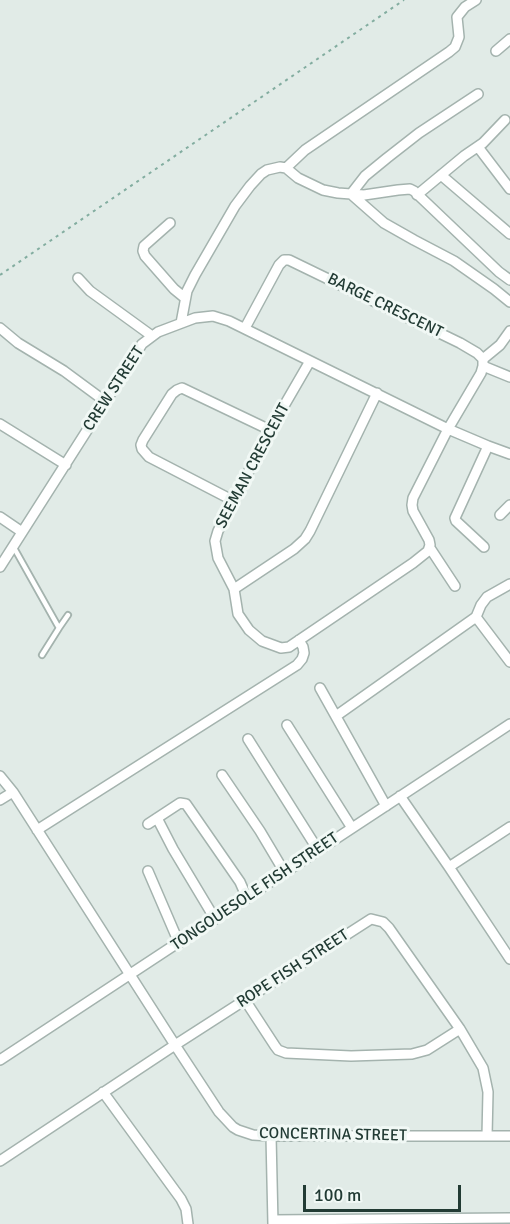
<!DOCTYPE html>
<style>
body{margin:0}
#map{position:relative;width:510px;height:1224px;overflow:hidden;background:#e1ebe7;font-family:Signika,sans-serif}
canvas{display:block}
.scale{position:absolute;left:303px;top:1185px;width:158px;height:27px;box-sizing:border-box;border:3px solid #223b34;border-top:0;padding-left:8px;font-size:18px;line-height:21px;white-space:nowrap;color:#223b34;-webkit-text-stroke:4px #f1f8f5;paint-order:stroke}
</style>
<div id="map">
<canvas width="510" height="1224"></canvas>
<div class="scale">100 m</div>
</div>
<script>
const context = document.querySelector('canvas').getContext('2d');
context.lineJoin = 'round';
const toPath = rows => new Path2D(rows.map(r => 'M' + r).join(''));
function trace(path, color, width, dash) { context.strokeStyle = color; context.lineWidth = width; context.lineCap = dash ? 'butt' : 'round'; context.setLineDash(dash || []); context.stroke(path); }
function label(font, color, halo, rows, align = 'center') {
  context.font = font + ' Signika,sans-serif'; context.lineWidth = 6; context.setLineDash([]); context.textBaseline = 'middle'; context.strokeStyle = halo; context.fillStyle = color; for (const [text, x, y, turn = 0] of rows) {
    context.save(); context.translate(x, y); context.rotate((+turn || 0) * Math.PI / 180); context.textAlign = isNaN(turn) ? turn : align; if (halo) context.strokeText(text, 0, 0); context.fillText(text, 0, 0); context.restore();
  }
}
const path = toPath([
 [0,275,404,0]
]);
const lane = toPath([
 [13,546,59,628,42,655],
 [59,628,68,615]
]);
const street = toPath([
 [496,51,510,39],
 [478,147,510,189],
 [286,168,305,150,449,52,455,47,459,37,457,17,465,7,476,0],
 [441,175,510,234],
 [351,194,384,223,414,240,454,261,494,289,510,302],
 [351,194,365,176,387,158,419,133,478,94],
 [417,195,464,156,483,143,505,120],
 [170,223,144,246,143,251,145,256,174,289,185,298],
 [78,278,90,291,152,336],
 [181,323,187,291,195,275,235,206,250,186,261,174,267,170,280,167,286,168,298,178,323,190,338,193,364,195,398,190,410,189,414,191,499,272,510,280],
 [0,328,18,343,64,371,106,402],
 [245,328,279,265,284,260,289,260,460,343,477,353,483,359,483,366,481,373,448,429,413,498,412,505,413,511,429,540,430,545,428,551,413,563,289,647,281,648,262,641,249,630,238,614,234,589,218,558,215,541,218,531,270,430,310,361],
 [483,359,500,345,510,331],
 [483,366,510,377],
 [0,424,66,465],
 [234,501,149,457,142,449,141,445,143,440,172,394,177,390,182,388,270,430],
 [500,515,510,505],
 [0,517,22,532],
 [484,547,456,521,455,518,488,446],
 [430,548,455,586],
 [0,567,142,344,158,332,195,318,213,316,229,321,448,429,488,446,510,454],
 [234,589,294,549,305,539,310,531,377,393],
 [476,617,481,605,487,597,510,584],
 [320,688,386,806],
 [336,716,476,617,510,662],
 [287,725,352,828],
 [248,739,318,850],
 [222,775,260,831,285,873],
 [0,776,13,792,175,1045,219,1112,233,1127,238,1130,253,1135,271,1136,510,1136],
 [400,796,449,867,510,959],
 [0,800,13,792],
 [157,818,173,849,215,919],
 [148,824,180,803,186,804,240,882,247,898],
 [37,830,297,665,302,659,304,653,303,647,299,640],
 [449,867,510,827],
 [148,871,179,943],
 [245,1000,275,1046,278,1050,286,1053,351,1056,412,1054,427,1050,460,1029],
 [0,1060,510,724],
 [103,1092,181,1199,186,1209,188,1224],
 [271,1136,273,1224],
 [0,1161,175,1045,371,919,383,922,389,928,460,1029,483,1068,488,1092,487,1136],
 [273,1220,510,1218]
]);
const streetNames = [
 ["BARGE CRESCENT",385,306,26],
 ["CREW STREET",114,389,-57],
 ["SEEMAN CRESCENT",253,466,-62],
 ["TONGOUESOLE FISH STREET",255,892,-34],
 ["ROPE FISH STREET",293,969,-33],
 ["CONCERTINA STREET",333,1135,1]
];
trace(lane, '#a4b3ae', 8);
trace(street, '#a4b3ae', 12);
trace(path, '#83ada0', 2, [3, 4.5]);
trace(lane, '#fff', 4.5);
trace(street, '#fff', 9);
label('16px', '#223b34', '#f1f8f5', streetNames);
</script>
